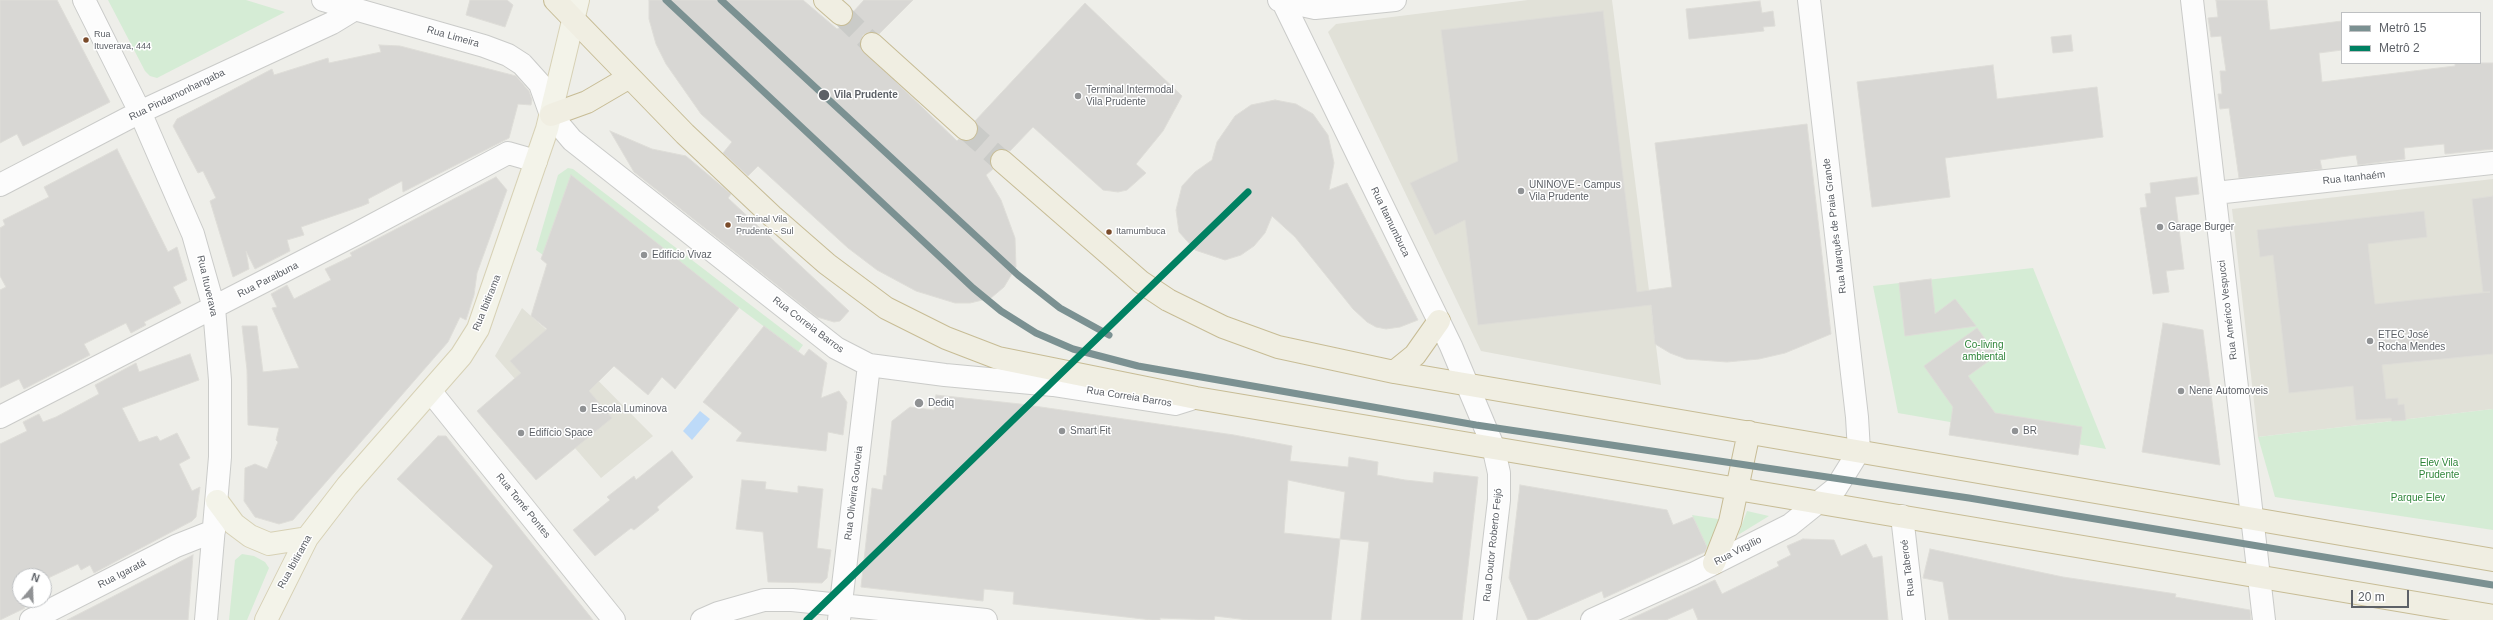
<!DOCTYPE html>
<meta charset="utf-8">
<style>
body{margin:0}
#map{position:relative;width:2493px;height:620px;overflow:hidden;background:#eeeee9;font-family:Helvetica,sans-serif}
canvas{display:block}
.legend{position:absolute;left:2341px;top:12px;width:140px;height:52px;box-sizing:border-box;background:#fff;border:1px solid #bec0c2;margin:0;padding:5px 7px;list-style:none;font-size:12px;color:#5d6167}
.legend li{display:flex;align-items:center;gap:8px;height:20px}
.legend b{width:20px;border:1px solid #bec0c2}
.north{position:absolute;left:12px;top:568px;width:40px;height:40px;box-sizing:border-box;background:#fff;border:1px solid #bec0c2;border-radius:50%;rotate:19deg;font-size:11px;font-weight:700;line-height:16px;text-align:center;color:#5d6167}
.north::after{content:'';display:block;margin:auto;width:14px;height:18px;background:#909294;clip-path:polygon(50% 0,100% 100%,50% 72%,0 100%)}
.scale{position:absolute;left:2351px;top:590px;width:58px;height:18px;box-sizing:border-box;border:2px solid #5d6167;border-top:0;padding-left:5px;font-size:12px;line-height:14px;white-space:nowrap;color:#5d6167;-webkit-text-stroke:3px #fff;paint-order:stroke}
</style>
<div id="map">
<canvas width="2493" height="620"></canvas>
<ul class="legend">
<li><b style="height:5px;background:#7b9192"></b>Metrô 15</li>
<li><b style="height:5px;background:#008162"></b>Metrô 2</li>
</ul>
<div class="north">N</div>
<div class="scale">20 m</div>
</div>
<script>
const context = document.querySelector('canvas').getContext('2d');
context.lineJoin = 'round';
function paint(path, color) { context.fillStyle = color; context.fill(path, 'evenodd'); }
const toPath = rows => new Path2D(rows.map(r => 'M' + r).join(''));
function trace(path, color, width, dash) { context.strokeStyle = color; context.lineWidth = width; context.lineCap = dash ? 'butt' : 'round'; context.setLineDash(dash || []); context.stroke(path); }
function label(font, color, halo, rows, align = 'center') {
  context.font = font + ' Helvetica,sans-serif'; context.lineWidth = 3; context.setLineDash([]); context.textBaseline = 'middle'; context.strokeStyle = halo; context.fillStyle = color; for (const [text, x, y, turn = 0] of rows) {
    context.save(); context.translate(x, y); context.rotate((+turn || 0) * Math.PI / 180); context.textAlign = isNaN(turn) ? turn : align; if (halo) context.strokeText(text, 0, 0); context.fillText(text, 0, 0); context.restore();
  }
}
const education = toPath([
 [1528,0,1612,0,1661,385,1481,351,1328,32,1336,24],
 [2493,179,2493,409,2258,437,2232,209],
 [522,308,559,341,653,436,601,478,495,356]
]);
const green = toPath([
 [108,0,246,0,285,12,157,78,150,76,145,71],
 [568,168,573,169,803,345,798,352,726,298,543,255,536,250,558,175],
 [2033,268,2106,449,1898,413,1873,286],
 [2493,409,2493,530,2275,497,2258,437],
 [1747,511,1769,516,1738,535],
 [1692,515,1718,519,1719,525,1708,550],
 [242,554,254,556,265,562,269,568,247,620,229,620,235,560]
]);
const water = toPath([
 [700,411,710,419,692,440,683,431]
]);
const building = toPath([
 [0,0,57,0,110,102,23,146,17,134,0,143,0,0],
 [470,0,507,0,513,5,505,27,466,15,470,0],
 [649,0,803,0,837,29,850,22,853,12,864,0,913,0,879,34,869,32,863,35,860,47,957,141,959,139,969,141,975,138,978,131,975,121,1085,3,1182,96,1163,131,1136,164,1146,173,1127,190,1118,192,1103,190,1033,127,1010,151,998,149,993,153,990,159,993,169,986,175,1001,200,1015,238,1016,267,1004,287,991,298,970,303,955,303,916,291,877,270,848,248,758,166,748,176,723,153,732,142,701,114,666,64,656,44,649,19,649,0],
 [2216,0,2267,0,2270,30,2342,21,2342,50,2319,53,2322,82,2455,66,2455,63,2493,63,2493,149,2445,154,2444,144,2404,148,2405,159,2358,165,2356,155,2340,157,2320,160,2322,169,2239,178,2229,108,2220,109,2218,94,2222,94,2220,71,2226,71,2221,36,2211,37,2208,18,2218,17,2216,0],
 [1760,1,1762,13,1773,11,1775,26,1763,27,1764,31,1689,39,1686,9,1760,1],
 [1603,11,1637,292,1672,287,1655,143,1807,124,1831,334,1785,353,1759,359,1727,362,1686,359,1670,353,1655,344,1651,305,1478,325,1465,220,1435,235,1410,183,1458,161,1441,30,1603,11],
 [2071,35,2073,51,2053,53,2051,37,2071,35],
 [379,45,400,46,516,76,529,91,532,100,531,105,518,104,509,138,403,192,402,181,368,199,369,203,362,206,301,227,304,235,287,240,290,251,255,269,246,251,249,269,233,277,210,201,216,198,203,171,198,173,173,126,177,119,272,69,274,75,328,58,329,63,381,52,379,45],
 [1993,65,1997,99,2097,87,2103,137,1945,158,1950,197,1872,207,1857,82,1993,65],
 [1275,100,1296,104,1313,114,1328,135,1334,163,1329,190,1347,183,1418,320,1400,327,1386,329,1376,327,1367,322,1353,309,1295,237,1272,216,1265,233,1254,246,1241,255,1225,260,1195,250,1179,232,1176,210,1182,186,1195,172,1212,160,1217,142,1235,116,1251,105,1275,100],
 [610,131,652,149,686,156,731,194,728,198,849,311,840,321,834,322,817,317,634,172,610,131],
 [117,149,168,252,177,247,187,280,173,287,181,303,144,322,146,325,131,333,126,323,84,344,90,355,24,389,19,379,0,388,0,290,6,287,0,276,0,228,5,225,3,220,49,197,44,187,117,149],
 [571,175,739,308,675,389,662,377,648,395,614,366,589,391,612,418,536,480,477,411,521,373,510,361,547,329,531,316,547,264,541,259,571,175],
 [496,177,507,190,477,273,474,295,466,320,460,317,448,342,293,520,279,524,255,517,244,501,245,468,255,464,267,469,278,442,276,440,279,428,248,425,247,370,242,326,257,326,263,372,299,368,272,308,277,307,271,294,287,285,294,299,331,280,325,269,352,256,350,253,496,177],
 [2197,177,2199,194,2175,197,2184,269,2166,271,2169,292,2153,294,2140,208,2147,207,2145,194,2151,193,2150,183,2197,177],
 [2493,196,2493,354,2382,365,2386,399,2398,398,2398,405,2404,404,2406,420,2392,421,2391,418,2356,420,2353,386,2289,393,2273,255,2260,257,2257,230,2424,211,2427,237,2368,244,2375,304,2490,292,2483,292,2472,199,2493,196],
 [1931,279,1935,314,1955,299,1976,326,1905,336,1899,283,1931,279],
 [2163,323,2203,330,2220,465,2142,452,2163,323],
 [764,326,804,356,809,349,827,363,821,398,839,391,847,402,843,435,828,432,826,451,736,441,742,433,703,402,764,326],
 [1977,328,1997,355,1968,376,1995,413,2082,427,2078,455,1949,435,1953,407,1924,366,1977,328],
 [190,354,199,380,122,408,139,442,157,436,160,441,177,433,190,458,179,464,192,491,200,487,196,517,192,521,94,573,90,565,81,570,78,564,44,580,44,576,20,576,18,594,25,608,0,620,0,444,27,431,23,422,39,414,43,422,56,417,99,394,95,385,136,363,139,372,190,354],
 [936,395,1020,404,1234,435,1292,446,1290,461,1348,467,1349,457,1378,462,1377,475,1405,480,1433,483,1434,472,1478,477,1462,620,1361,620,1369,542,1340,539,1331,620,1248,620,1215,616,1214,620,1160,618,1160,620,1152,620,1013,604,1014,592,984,589,983,601,861,587,872,488,882,490,884,475,886,476,892,421,910,407,934,410,936,395],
 [1288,480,1345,492,1340,539,1284,533,1288,480],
 [438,436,446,436,593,620,461,620,493,566,397,479,438,436],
 [672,451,693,477,657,507,659,510,634,530,631,528,595,556,573,530,610,500,607,497,634,476,636,480,672,451],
 [742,480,766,482,765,489,798,493,798,486,823,489,817,548,831,550,827,578,822,583,768,582,763,532,736,529,742,480],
 [1520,485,1667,510,1673,525,1693,517,1707,547,1705,552,1604,598,1602,591,1536,620,1528,620,1509,578,1520,485],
 [1803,539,1834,540,1841,556,1866,544,1873,558,1882,556,1888,620,1698,620,1693,608,1666,620,1628,620,1715,580,1722,594,1779,566,1777,562,1791,555,1787,546,1803,539],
 [1930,549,2063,577,2176,594,2175,597,2250,610,2251,620,1949,620,1943,582,1923,578,1930,549],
 [193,555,188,620,67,620,110,598,193,555]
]);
const highwayTunnel = toPath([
 [841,14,872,44],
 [966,129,1002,161]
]);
const minor = toPath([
 [84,0,140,112,193,234,214,308,220,380,220,457,206,620],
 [323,0,484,46,508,55,522,64,540,84,551,115,572,140,836,348,869,365,945,375,1053,385,1175,404,1191,399],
 [1279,0,1315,8,1395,0],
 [1282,0,1451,346,1493,446,1499,473,1499,500,1485,620],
 [2192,0,2264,620],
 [0,185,140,112,332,23,355,9],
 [2215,193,2493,163],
 [431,392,614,620],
 [0,417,356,234,508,153,536,161],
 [1902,516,1914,620],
 [31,620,176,546,214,531],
 [702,620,718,613,764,600,792,600,986,620],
 [839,620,869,365],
 [1592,620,1693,574,1790,525,1836,488,1859,451,1857,417,1809,0]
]);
const major = toPath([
 [217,501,234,524,250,536,269,544,307,538],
 [266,620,307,538,347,486,461,356,478,329,547,129,578,0]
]);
const highway = toPath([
 [555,0,685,134,772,216,827,264,886,308,946,338,998,358,1196,398,2493,616],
 [825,0,841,14],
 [872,44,966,129],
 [551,115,587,102,628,78],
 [1002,161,1141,282,1168,300,1223,327,1278,347,1394,372,2493,560],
 [1394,372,1415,355,1439,321],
 [1714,563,1730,522,1749,432]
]);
const metro1 = toPath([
 [666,0,973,288,1001,311,1036,333,1073,349,1138,366,1476,425,1969,498,2493,585],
 [721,0,1018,275,1060,308,1109,335]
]);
const metro2 = toPath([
 [807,620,1248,192]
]);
const markers = [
 [86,40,3.5,"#7a4b2a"],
 [824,95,6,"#5d6167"],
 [1078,96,4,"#909294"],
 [1521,191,4,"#909294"],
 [728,225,3.5,"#7a4b2a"],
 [2160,227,4,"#909294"],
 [1109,232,3.5,"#7a4b2a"],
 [644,255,4,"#909294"],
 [2370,341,4,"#909294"],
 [2181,391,4,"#909294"],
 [919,403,5,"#909294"],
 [583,409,4,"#909294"],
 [1062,431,4,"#909294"],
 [2015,431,4,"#909294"],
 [521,433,4,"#909294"]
];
const busNames = [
 ["Rua",94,35],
 ["Ituverava, 444",94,47],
 ["Terminal Vila",736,220],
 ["Prudente - Sul",736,232],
 ["Itamumbuca",1116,232]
];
const streetNames = [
 ["Rua Limeira",453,37,16],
 ["Rua Pindamonhangaba",177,95,-26],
 ["Rua Itanhaém",2354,178,-6],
 ["Rua Itamumbuca",1390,222,64],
 ["Rua Marquês de Praia Grande",1835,226,-97],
 ["Rua Paraibuna",268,280,-27],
 ["Rua Ituverava",207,286,77],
 ["Rua Ibitirama",487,303,-68],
 ["Rua Américo Vespucci",2228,310,-97],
 ["Rua Correia Barros",808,325,37],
 ["Rua Correia Barros",1129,397,9],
 ["Rua Oliveira Gouveia",854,493,-83],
 ["Rua Tomé Pontes",523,506,51],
 ["Rua Doutor Roberto Feijó",1493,545,-84],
 ["Rua Virgílio",1738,551,-27],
 ["Rua Ibitirama",295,562,-61],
 ["Rua Taberoé",1908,568,-97],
 ["Rua Igaratá",122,574,-27]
];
const poiNames = [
 ["Terminal Intermodal",1086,90],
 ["Vila Prudente",1086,102],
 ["UNINOVE - Campus",1529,185],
 ["Vila Prudente",1529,197],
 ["Garage Burger",2168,227],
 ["Edifício Vivaz",652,255],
 ["ETEC José",2378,335],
 ["Rocha Mendes",2378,347],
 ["Nene Automoveis",2189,391],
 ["Dediq",928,403],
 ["Escola Luminova",591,409],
 ["Smart Fit",1070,431],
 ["BR",2023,431],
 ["Edifício Space",529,433]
];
const stopNames = [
 ["Vila Prudente",834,95]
];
const parkNames = [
 ["Co-living",1984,345],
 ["ambiental",1984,357],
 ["Elev Vila",2439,463],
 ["Prudente",2439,475],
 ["Parque Elev",2418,498]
];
paint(education, '#e1e1d8');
paint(green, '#d5ecd5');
paint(water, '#bddaf8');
paint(building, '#d8d7d4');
trace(building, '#deddd8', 1);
trace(highwayTunnel, '#cacbc8', 22, [22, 11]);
trace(minor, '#cacbc9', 24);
trace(major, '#d7d1b5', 24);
trace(highway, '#c7bc95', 24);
trace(minor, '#fcfcfc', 22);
trace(major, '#f3f3e9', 22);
trace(highway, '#f0eee2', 22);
trace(metro1, '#7b9192', 7);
trace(metro2, '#008162', 7);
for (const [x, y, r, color] of markers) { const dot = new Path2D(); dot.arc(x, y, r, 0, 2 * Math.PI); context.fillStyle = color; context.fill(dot); trace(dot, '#fff', 1.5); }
label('9px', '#5d6167', '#fff', busNames, 'left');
label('10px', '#5d6167', '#fff', streetNames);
label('10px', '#5d6167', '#fff', poiNames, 'left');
label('bold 10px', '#5d6167', '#fff', stopNames, 'left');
label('10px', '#2f853a', '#fff', parkNames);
</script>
